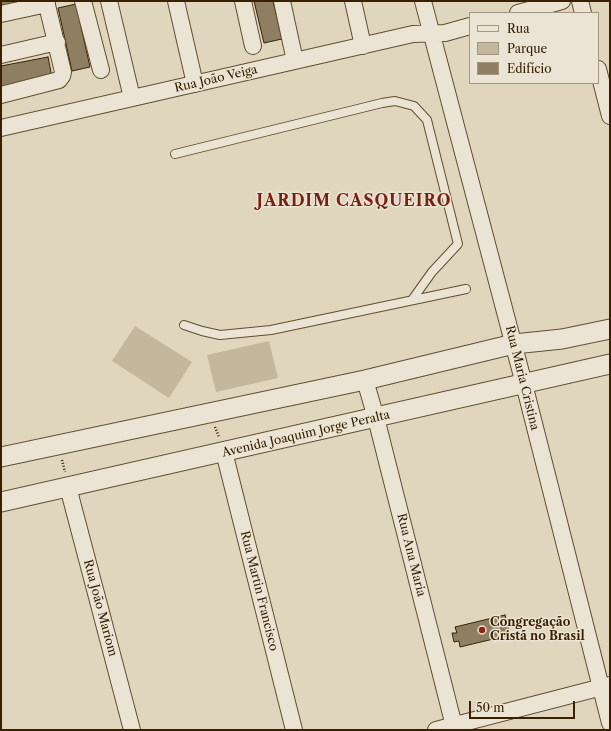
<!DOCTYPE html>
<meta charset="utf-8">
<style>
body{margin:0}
#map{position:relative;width:611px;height:731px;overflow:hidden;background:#e0d6bd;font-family:"Libre Caslon Text",serif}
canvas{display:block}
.frame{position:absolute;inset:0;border:2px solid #372100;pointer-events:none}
.legend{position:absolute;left:469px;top:12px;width:130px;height:72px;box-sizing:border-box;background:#ebe4d4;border:1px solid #a3967f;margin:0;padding:5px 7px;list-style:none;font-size:12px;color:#372100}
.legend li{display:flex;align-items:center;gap:8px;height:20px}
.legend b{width:20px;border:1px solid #a3967f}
.scale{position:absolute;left:469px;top:701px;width:106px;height:18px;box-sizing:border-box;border:2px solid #372100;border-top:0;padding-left:5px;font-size:12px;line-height:14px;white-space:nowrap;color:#372100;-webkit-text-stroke:3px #ebe4d4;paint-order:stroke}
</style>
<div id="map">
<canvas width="611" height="731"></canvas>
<div class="frame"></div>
<ul class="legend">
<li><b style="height:5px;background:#ebe4d4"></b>Rua</li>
<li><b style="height:11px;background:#c3b79d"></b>Parque</li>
<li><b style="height:11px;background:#8f7f62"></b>Edifício</li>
</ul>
<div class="scale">50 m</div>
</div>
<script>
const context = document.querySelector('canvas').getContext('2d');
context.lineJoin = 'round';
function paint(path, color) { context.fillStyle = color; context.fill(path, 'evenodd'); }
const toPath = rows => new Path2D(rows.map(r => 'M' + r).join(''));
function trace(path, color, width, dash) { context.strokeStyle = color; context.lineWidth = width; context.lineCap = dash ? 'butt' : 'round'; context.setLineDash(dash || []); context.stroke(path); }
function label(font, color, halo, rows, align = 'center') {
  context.font = font + ' "Libre Caslon Text",serif'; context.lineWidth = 3; context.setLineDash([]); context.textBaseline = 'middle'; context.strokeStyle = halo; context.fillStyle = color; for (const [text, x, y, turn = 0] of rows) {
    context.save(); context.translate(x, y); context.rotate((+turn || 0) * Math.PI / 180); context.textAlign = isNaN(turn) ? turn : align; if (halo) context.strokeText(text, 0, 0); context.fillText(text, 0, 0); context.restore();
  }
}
const green = toPath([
 [135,326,192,362,169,398,112,361],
 [269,341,278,378,216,392,207,355]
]);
const building = toPath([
 [1,1,34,1,1,8,1,1],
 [254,1,273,1,282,39,264,43,254,1],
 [76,4,90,67,72,71,58,8,76,4],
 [48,57,52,77,1,87,1,66,48,57],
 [505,615,510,635,460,647,459,641,454,642,452,633,457,633,455,627,505,615]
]);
const path = toPath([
 [215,427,219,437],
 [62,460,65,472]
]);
const service = toPath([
 [175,154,382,103,395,101,414,106,427,120,458,244,432,272,412,300],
 [184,325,202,331,220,335,271,330,466,289]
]);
const minor = toPath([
 [83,1,101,70],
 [109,1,132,98],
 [176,1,195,84],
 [243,1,253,46],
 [282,1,295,61],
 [353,1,363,46],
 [423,1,524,384,610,723],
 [580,1,583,13],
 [518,13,562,1],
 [1,14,47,4],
 [1,55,57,42],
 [598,69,610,116],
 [1,95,59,80,62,76,63,72,46,1],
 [1,128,413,34,445,33,470,26],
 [365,380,376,418,455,730],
 [224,452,294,730],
 [68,487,132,730],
 [436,730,610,685]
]);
const tertiary = toPath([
 [1,457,365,380,514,344,562,339,610,329],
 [1,502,610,364]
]);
const markers = [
 [482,630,4,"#8f2418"]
];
const streetNames = [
 ["Rua João Veiga",216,79,-13],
 ["Rua Maria Cristina",522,378,76],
 ["Avenida Joaquim Jorge Peralta",306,434,-13],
 ["Rua Ana Maria",411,555,76],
 ["Rua Martin Francisco",259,591,76],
 ["Rua João Mariom",100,608,75]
];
const poiNames = [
 ["Congregação",490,623],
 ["Cristã no Brasil",490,637]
];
const districtNames = [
 ["JARDIM CASQUEIRO",354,201]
];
paint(green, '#c3b79d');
paint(building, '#8f7f62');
trace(building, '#372100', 1);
trace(service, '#614e2f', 10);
trace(minor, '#614e2f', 18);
trace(tertiary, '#614e2f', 21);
trace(path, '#372100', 2.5, [1, 2]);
trace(service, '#ebe4d4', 8);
trace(minor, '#ebe4d4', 16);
trace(tertiary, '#ebe4d4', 19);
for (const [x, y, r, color] of markers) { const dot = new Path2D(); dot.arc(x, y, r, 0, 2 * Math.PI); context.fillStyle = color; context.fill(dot); trace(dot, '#ebe4d4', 1.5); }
label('12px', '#372100', '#ebe4d4', streetNames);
label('bold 12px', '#372100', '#ebe4d4', poiNames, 'left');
context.letterSpacing = '1px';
label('bold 16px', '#7a1f14', '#ebe4d4', districtNames);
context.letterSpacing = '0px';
</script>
